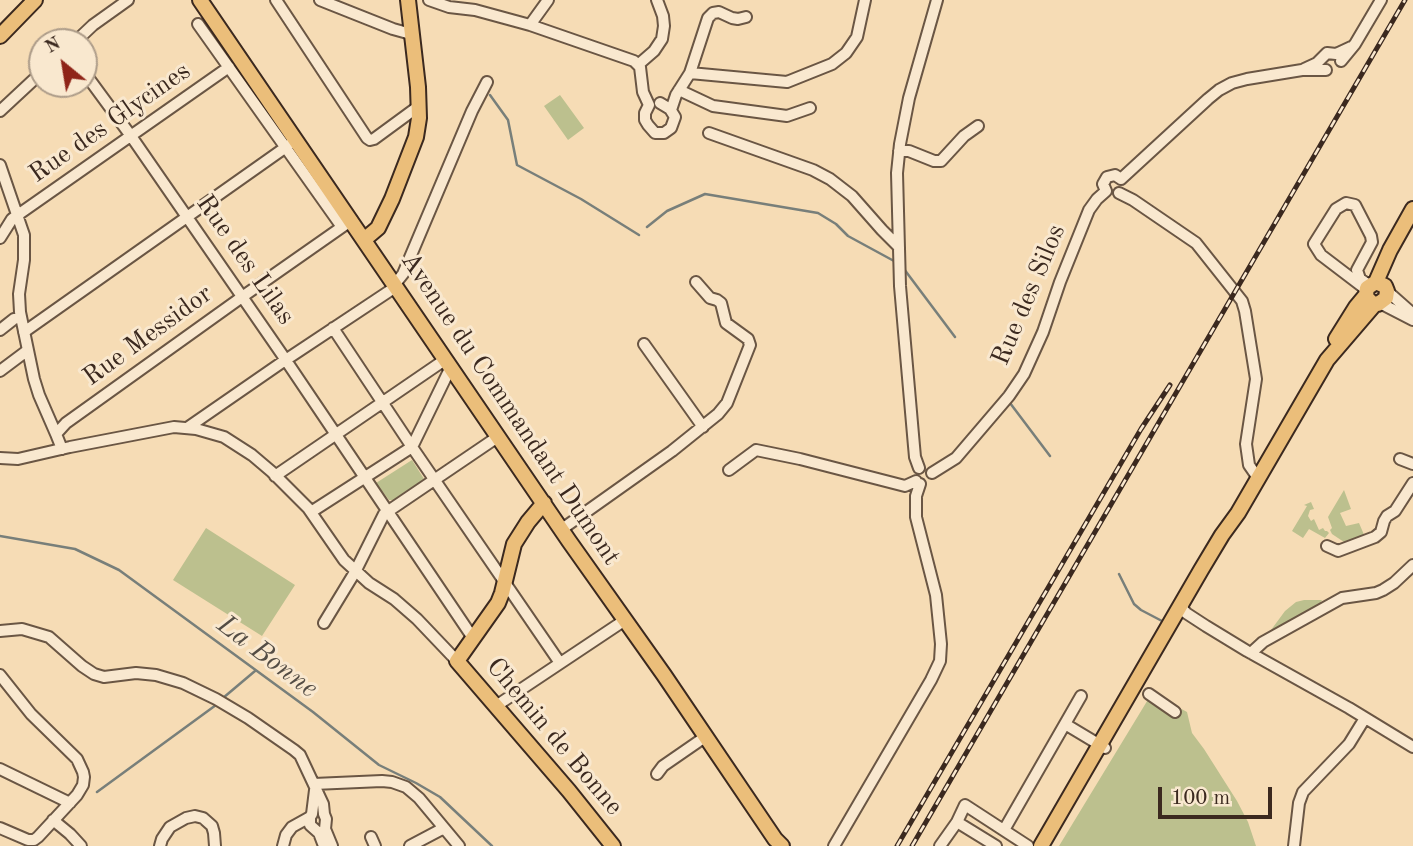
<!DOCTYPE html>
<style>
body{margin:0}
#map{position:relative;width:1413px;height:846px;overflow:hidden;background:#f6dcb5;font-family:"Old Standard TT",serif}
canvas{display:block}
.north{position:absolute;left:28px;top:28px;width:70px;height:70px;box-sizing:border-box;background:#f9e8cf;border:2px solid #ad9c89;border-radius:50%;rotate:330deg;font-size:19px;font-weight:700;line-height:28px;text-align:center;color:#3b291f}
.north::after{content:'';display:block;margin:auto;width:24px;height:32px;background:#8f2418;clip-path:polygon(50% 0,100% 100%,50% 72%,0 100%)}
.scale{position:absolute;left:1158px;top:787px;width:114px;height:32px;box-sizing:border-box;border:4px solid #3b291f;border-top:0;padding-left:9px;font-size:21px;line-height:24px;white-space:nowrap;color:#3b291f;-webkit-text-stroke:5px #f9e8cf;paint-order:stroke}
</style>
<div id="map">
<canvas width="1413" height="846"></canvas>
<div class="north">N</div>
<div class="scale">100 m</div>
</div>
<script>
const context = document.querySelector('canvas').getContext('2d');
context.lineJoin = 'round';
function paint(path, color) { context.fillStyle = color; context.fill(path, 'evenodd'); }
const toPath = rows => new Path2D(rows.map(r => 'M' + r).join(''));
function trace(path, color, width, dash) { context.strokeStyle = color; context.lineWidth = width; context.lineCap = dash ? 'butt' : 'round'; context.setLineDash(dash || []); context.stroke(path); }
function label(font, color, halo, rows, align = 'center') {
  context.font = font + ' "Old Standard TT",serif'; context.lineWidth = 6; context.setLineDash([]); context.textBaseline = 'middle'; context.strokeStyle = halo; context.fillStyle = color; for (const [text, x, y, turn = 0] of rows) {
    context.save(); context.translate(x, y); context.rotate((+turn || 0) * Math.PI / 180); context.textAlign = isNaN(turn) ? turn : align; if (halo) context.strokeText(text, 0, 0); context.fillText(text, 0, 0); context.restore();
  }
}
const green = toPath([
 [560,95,584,128,568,140,544,106],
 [412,460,424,479,393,500,389,500,376,483],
 [1344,490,1351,509,1340,513,1346,526,1359,523,1365,537,1347,544,1332,534,1330,530,1332,528,1328,517],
 [1311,502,1314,509,1310,510,1308,516,1311,521,1314,519,1319,530,1323,528,1325,531,1327,531,1329,533,1325,538,1309,529,1303,538,1292,531,1307,506,1304,505],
 [206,528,295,585,262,636,173,580],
 [1304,600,1322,600,1320,603,1272,631,1271,630,1285,611,1296,602],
 [1152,693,1187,712,1192,733,1204,749,1237,801,1248,822,1256,846,1059,846]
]);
const stream = toPath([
 [490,95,508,120,517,165,581,199,639,235],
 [647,227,667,211,705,194,818,213,836,224,848,236,894,261],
 [904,269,955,337],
 [1010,403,1050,456],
 [0,536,75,549,119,570,313,712,379,765,416,783,440,797,492,846],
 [1119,574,1134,604,1141,610,1162,621],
 [223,698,255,671],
 [97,792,216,705]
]);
const minor = toPath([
 [276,0,367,138,370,140,374,139,419,106],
 [320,0,393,29,411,34],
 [429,0,449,7,475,10,530,25,634,61,640,67,643,92,649,105],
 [198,24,342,227],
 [530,25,548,0],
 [75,42,93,25,128,0],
 [1341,61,1355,44,1381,0],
 [639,64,654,51,662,39,664,26,663,16,657,0],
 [1304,69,1317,63,1327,53,1336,54,1351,47],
 [84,72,131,136,281,353,473,638],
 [690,73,708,18,713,13,719,12,732,18,738,19,746,17],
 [679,90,713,106,787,116,810,108],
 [649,105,645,113,645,120,648,125,655,133,664,133,671,128,675,117,670,109,660,103],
 [671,110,676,95,690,73,787,82,832,64,846,53,857,37,865,0],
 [0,111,42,72],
 [709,133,813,170,830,179,852,196,882,230,898,246],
 [899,151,909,151,934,161,941,161,964,136,978,126],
 [0,165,24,235,24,260,19,294,20,312,34,379,39,395,56,434],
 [1121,179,1208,99,1219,90,1232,83,1247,79,1302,70,1326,70],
 [1106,191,1103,184,1107,177,1115,175,1121,179],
 [1119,193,1133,200,1196,243,1242,301,1245,311,1256,379,1246,444,1249,465,1258,478],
 [0,238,12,219,229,67],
 [395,284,403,274,472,111,487,82],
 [1366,291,1363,287,1321,255,1314,244,1336,209,1346,203,1355,205,1371,236,1372,242,1357,270,1360,279,1369,285],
 [1387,291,1413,314],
 [1380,303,1413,320],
 [333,328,412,447,560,663],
 [0,330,14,319,21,317],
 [24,332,296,140],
 [644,344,703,427],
 [0,371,28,350],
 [187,428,281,363,397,286],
 [412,447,448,373,453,369],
 [62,449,56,434,66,423,242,297,352,220],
 [0,458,18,459,70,447,174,427,196,429,224,437,252,455,272,472,308,508,344,560,369,583,394,599,417,619,457,661],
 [1400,459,1413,464],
 [919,468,915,457,914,446,900,286,897,173,900,144,909,98,937,0],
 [729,470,756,450,800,459,905,486,916,481],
 [932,473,956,458,1009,396,1024,374,1043,332,1060,282,1089,210,1097,199,1106,191],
 [275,476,446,359],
 [311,512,412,447],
 [562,529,672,451,718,414,727,403,750,345,748,339,726,323,721,303,717,300,710,298,696,282],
 [1327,546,1338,551,1375,537,1381,532,1384,521,1387,516,1395,511,1413,483],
 [1182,602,1183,609,1186,613,1206,626,1247,651,1349,708,1413,747],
 [324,623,355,572,384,514,499,436],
 [0,631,22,629,49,637,82,666,94,674,104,677,136,673,156,675,183,683,216,699,248,718,294,750,300,755,323,804,324,814,326,819,325,829,332,846],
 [1251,653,1263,642,1342,598,1376,593,1383,590,1394,583,1413,565],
 [0,675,31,714,77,759,83,772,84,777,83,785,77,795,38,837,34,840,28,840,0,828],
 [1149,694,1175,712],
 [496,706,625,620],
 [1065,724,1105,748],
 [0,769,70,803],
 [657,774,663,766,705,737],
 [314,784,382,781,392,782,406,787,419,798,459,846],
 [310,817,310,825,319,833,324,846],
 [53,820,70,834,81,846],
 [957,822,996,846],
 [1004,830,1081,696],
 [371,837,375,846],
 [160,846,162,839,170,827,186,818,195,816,203,818,212,826,214,833,215,846],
 [283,846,286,835,292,827,310,817,312,814,315,790],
 [410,846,444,828],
 [834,846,931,680,940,661,941,644,936,595,916,517,916,496,920,484],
 [940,846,957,822,965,805,1028,846],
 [1294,846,1299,803,1303,792,1349,744,1365,718]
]);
const major = toPath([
 [200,0,569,541,664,675,775,839,782,846],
 [0,36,35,0],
 [365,239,378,228,392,199,416,137,419,118,418,87,408,0],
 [1376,282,1390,250,1413,209],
 [1368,299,1372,303,1378,304,1386,298,1387,291,1385,286,1376,282],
 [1336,339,1356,307,1366,295,1367,288,1376,282],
 [544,503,528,522,514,544,502,593,498,603,457,661,569,791,613,846],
 [1041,846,1201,570,1222,535,1238,513,1327,360,1375,304]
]);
const rail = toPath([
 [897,846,1141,429,1170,385],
 [912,846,1405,0]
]);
const streetNames = [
 ["Rue des Glycines",110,123,-35],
 ["Rue des Lilas",245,260,55],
 ["Rue des Silos",1029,295,-67],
 ["Rue Messidor",148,336,-36],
 ["Avenue du Commandant Dumont",510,409,56],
 ["Chemin de Bonne",554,737,50]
];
const waterNames = [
 ["La Bonne",267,657,37]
];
paint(green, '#bcc08e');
trace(stream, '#787f7a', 2.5);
trace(minor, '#6a5644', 14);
trace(major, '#3b291f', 18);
trace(minor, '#f9e8cf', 10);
trace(major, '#ebbe7a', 14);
trace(rail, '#3b291f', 5);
trace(rail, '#f9e8cf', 2.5, [8]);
label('26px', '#3b291f', '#f9e8cf', streetNames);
label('italic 28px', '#544d45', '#f9e8cf', waterNames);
</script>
